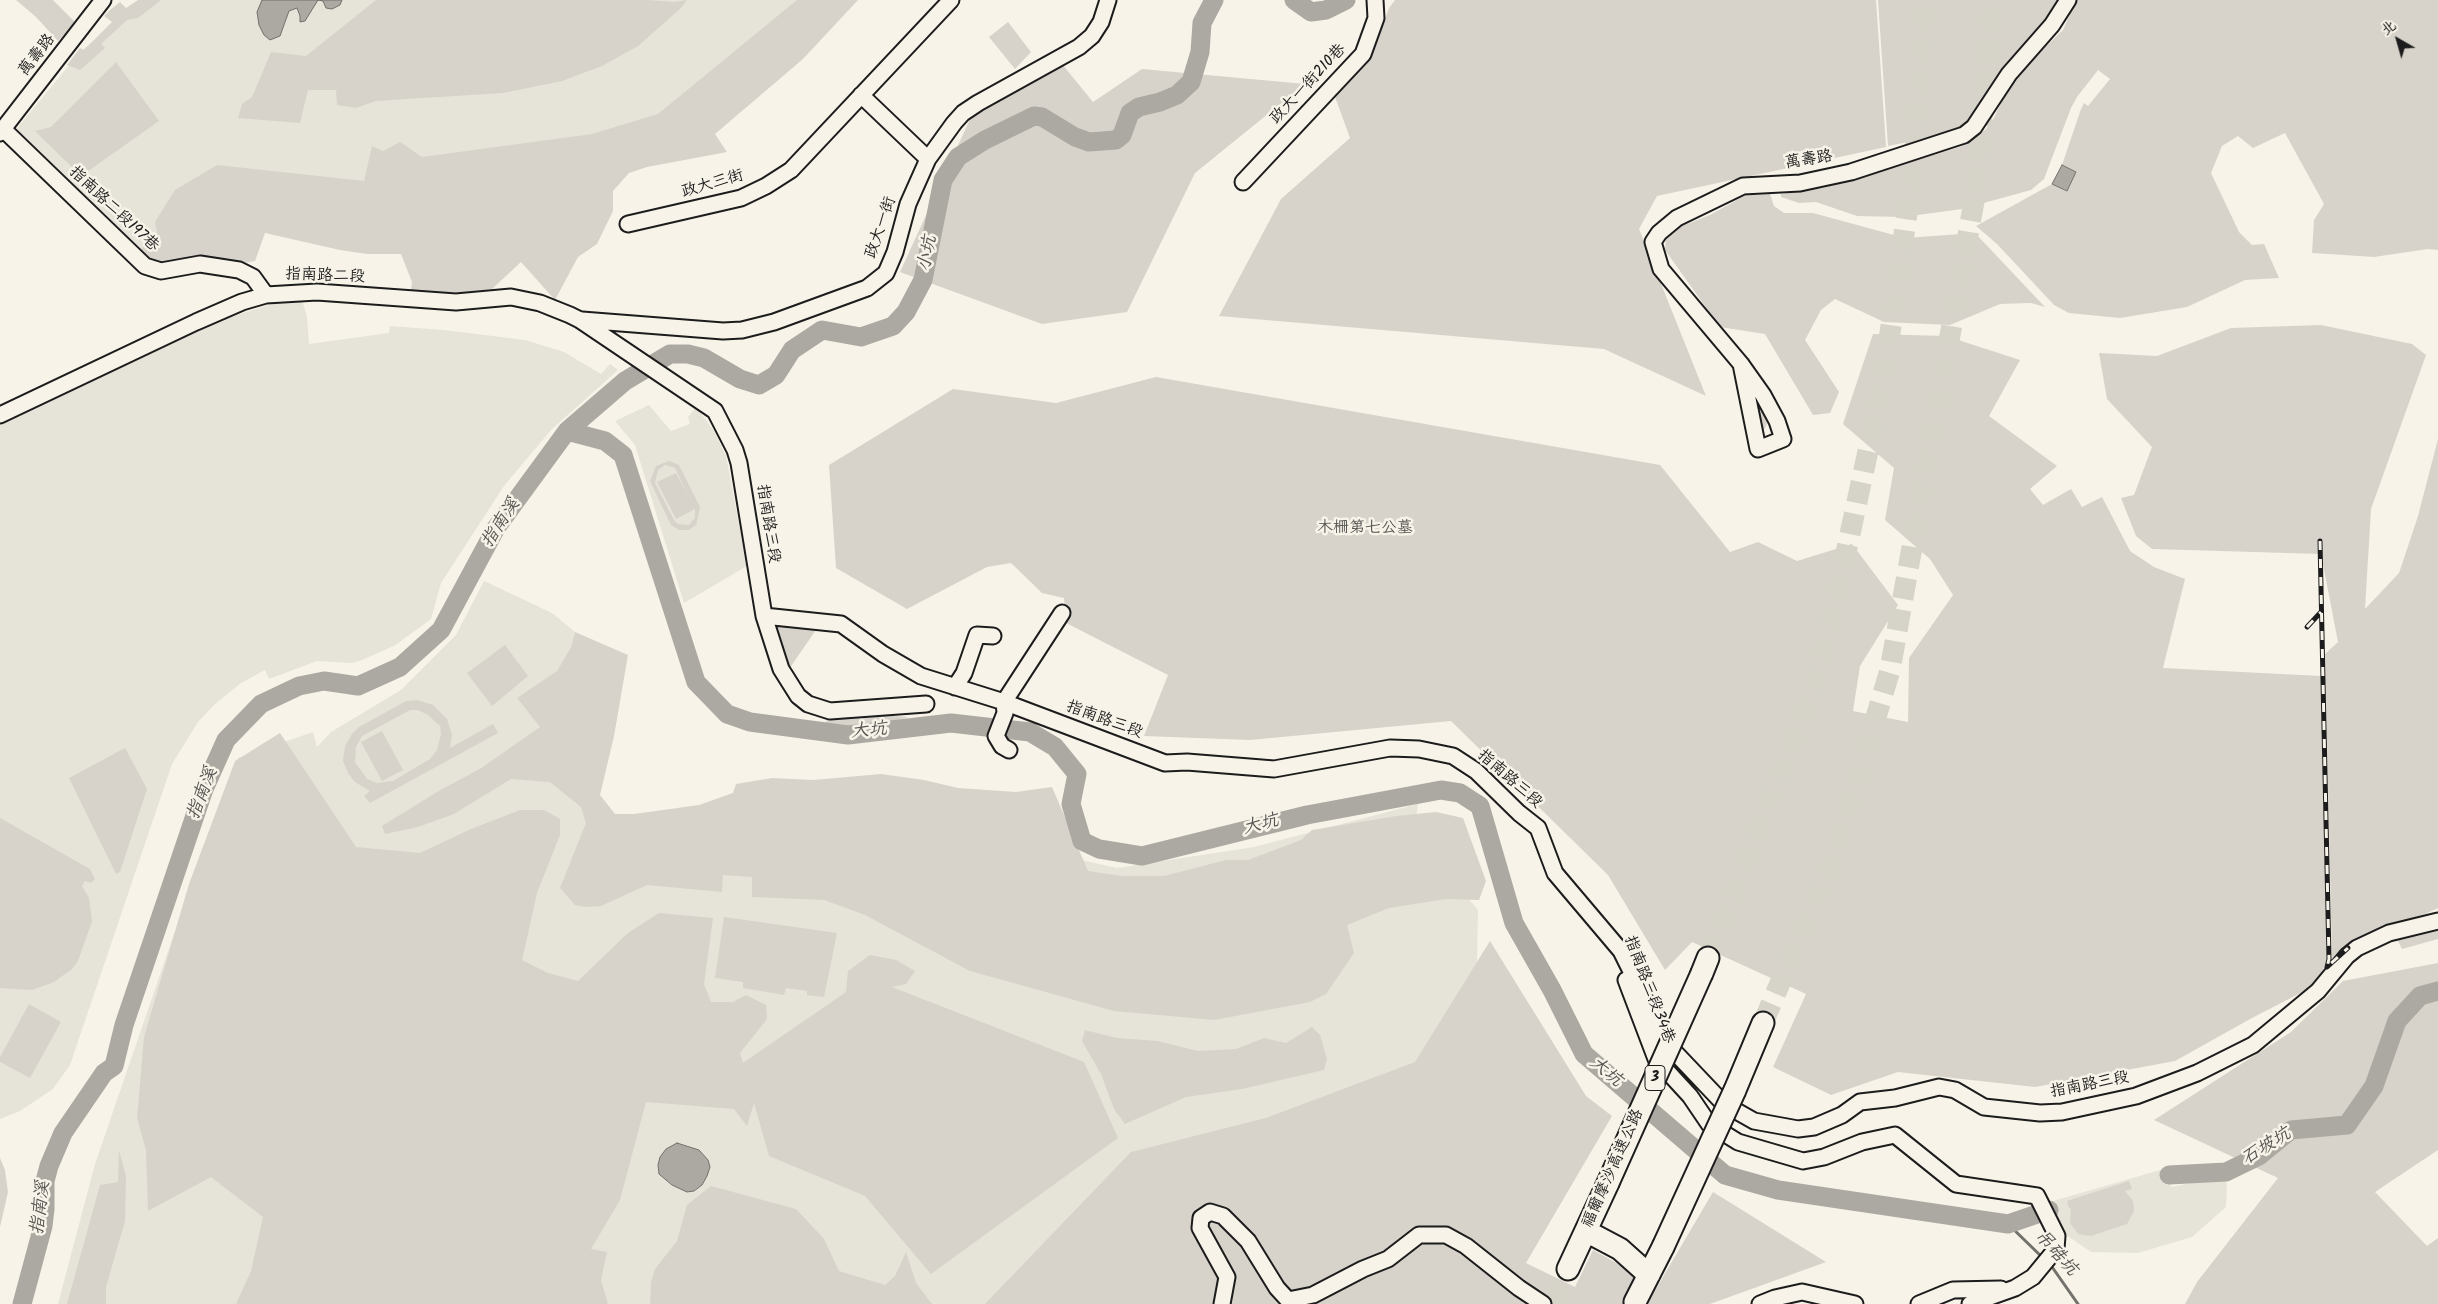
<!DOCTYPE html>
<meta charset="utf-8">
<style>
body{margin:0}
#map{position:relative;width:2438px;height:1304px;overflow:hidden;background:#f7f3e8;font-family:Kalam,"LXGW WenKai TC",sans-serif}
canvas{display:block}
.north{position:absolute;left:2373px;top:15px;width:50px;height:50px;-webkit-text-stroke:4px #f7f3e8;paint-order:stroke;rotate:322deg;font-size:14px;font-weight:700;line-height:20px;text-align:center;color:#1c1c1c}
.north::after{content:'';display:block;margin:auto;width:18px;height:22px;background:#1c1c1c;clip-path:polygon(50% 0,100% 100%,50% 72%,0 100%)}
</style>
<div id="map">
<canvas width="2438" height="1304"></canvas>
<div class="north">北</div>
</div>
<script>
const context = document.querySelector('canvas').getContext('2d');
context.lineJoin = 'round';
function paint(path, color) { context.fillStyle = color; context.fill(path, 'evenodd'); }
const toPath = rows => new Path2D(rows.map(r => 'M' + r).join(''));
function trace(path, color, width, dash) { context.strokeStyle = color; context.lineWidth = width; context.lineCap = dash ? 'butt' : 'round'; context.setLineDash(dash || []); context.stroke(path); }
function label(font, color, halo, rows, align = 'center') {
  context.font = font + ' Kalam,"LXGW WenKai TC",sans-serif'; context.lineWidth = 5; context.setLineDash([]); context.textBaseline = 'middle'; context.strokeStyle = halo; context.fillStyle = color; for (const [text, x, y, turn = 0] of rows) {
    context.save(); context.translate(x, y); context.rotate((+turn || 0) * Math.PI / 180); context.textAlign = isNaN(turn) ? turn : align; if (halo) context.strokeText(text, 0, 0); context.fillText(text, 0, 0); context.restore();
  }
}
const built = toPath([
 [144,0,822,0,708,128,283,215,166,252,153,264,147,255,140,256,13,133,81,51],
 [302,300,307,317,309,344,389,333,390,326,444,330,525,340,564,352,601,374,610,364,618,370,551,430,504,486,441,583,431,619,394,646,362,660,352,663,317,661,269,679,265,670,241,683,214,705,198,722,172,764,70,1065,53,1089,20,1111,0,1119,0,421,202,326,275,303],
 [649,405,671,431,690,424,688,417,696,407,714,431,726,456,747,566,684,603,635,445,615,421],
 [484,581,552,613,575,632,571,647,557,672,517,698,541,727,481,768,440,790,397,817,548,730,596,823,1068,857,1117,868,1254,847,1418,804,1405,895,1462,891,1478,910,1475,1061,1457,1304,58,1304,95,1164,207,838,238,758,313,732,317,747,331,732,401,690,456,635],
 [2167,1168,2171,1187,2207,1180,2225,1179,2227,1187,2226,1207,2192,1237,2138,1253,2091,1252,2059,1230,2046,1203]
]);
const green = toPath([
 [16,0,53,0,76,23,58,41,36,17],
 [138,0,161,0,138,18,127,20,101,44,105,48,80,70,67,65,80,48,84,50,112,22,104,16,110,10,120,2,126,8],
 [376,0,647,0,675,2,687,0,681,8,638,46,602,66,562,81,503,93,376,101,356,108,337,105,336,90,308,90,300,123,238,118,242,104,252,97,271,52,306,56],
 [797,0,858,0,803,59,715,134,727,152,647,167,629,173,613,191,613,211,597,244,578,257,555,300,521,262,492,289,460,293,411,290,412,282,401,254,367,254,340,250,265,233,255,261,239,264,166,265,144,256,141,249,157,232,155,222,175,190,217,165,364,181,372,146,383,151,400,142,422,157,592,134,658,114],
 [1395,0,1876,0,1886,147,1657,196,1639,229,1706,396,1604,349,1219,316,1281,199,1350,138,1334,94,1374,50,1389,8],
 [1878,0,2062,0,2040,36,2002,70,1996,78,1987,103,1964,131,1888,146],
 [2076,0,2438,0,2438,250,2428,249,2374,257,2312,253,2314,220,2324,204,2285,133,2253,148,2238,136,2222,146,2211,173,2239,232,2252,245,2264,244,2279,278,2245,280,2187,307,2120,318,2069,313,2054,305,1997,244,1976,226,2052,184,2066,191,2076,172,2062,165,2081,109,2084,103,2088,106,2110,79,2098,70,2077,97,2071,108,2044,179,2031,190,1962,209,1903,217,1857,216,1816,202,1799,203,1781,197,1781,194,1823,188,1960,147,1971,141,1986,129,1994,118,2012,79,2063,30],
 [1008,22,1031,52,1015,69,989,37],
 [116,62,159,121,81,176,35,131,51,127],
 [1062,64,1093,102,1142,69,1305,84,1195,173,1127,312,1042,324,900,272,971,117],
 [1770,194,1774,206,1784,213,1813,213,1905,238,1975,233,2045,307,2031,303,2000,304,1950,325,1884,322,1835,299,1821,310,1805,340,1839,392,1830,413,1813,415,1765,334,1720,327,1665,250,1666,240,1682,226,1710,215,1746,195],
 [2321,325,2412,344,2426,355,2371,509,2365,609,2399,573,2418,516,2438,439,2438,908,2332,958,2325,654,2338,642,2321,554,2152,549,2136,536,2121,498,2134,495,2152,447,2107,399,2099,353,2157,356,2231,328],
 [1873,334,1946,336,2020,360,1989,416,2057,466,2030,489,2043,505,2071,489,2082,507,2102,497,2130,551,2154,567,2185,579,2163,668,2321,676,2327,959,2319,981,2316,985,2252,1018,2175,1061,2035,1087,1898,1072,1831,1095,1773,1067,1806,994,1692,942,1665,970,1608,875,1451,721,1250,740,1144,736,1168,675,1066,623,1064,598,1042,593,1011,563,987,567,907,609,836,568,829,465,953,389,1056,403,1156,377,1660,465,1730,552,1758,542,1797,561,1852,544,1898,605,1860,666,1853,711,1908,722,1909,658,1953,595,1930,559,1885,520,1894,468,1843,424],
 [1755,397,1758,398,1767,424,1764,430,1760,430],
 [669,461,679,465,700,507,696,525,689,530,679,530,671,525,650,481,656,466],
 [665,465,675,468,688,495,676,473,657,482,676,519,695,509,695,518,689,525,678,524,674,520,655,483,658,470],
 [776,624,818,627,789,669,783,659,775,632],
 [575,632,628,655,614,736,600,795,615,814,634,814,699,805,733,793,736,784,772,778,813,780,881,774,924,780,958,788,1016,792,1052,787,1088,871,1122,876,1164,876,1226,860,1248,860,1301,840,1312,830,1396,816,1436,812,1463,818,1486,881,1479,900,1446,899,1389,908,1347,925,1354,953,1326,994,1310,1002,1214,1020,1114,1011,970,971,865,915,824,900,752,897,752,877,723,875,722,892,647,885,601,906,585,907,575,905,560,888,586,823,581,807,550,782,511,779,454,814,418,827,385,834,382,826,440,790,481,768,540,727,517,698,557,671,571,647],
 [505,645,528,676,492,706,467,673],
 [417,700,433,705,447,719,452,735,450,748,493,724,498,733,370,803,364,796,370,791,355,782,348,773,343,761,345,746,352,734,359,727,406,701],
 [410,710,418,710,428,715,440,726,441,734,437,750,430,759,393,781,377,783,367,779,355,762,356,747,362,736],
 [876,715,909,717,863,729,824,728,828,716],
 [382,731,403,770,382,781,361,742],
 [280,733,356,847,420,853,471,829,520,810,544,810,560,819,560,835,537,893,522,960,548,973,578,981,628,933,659,913,713,918,704,984,711,1002,733,1002,746,995,766,1005,767,1019,740,1053,743,1063,846,992,848,971,870,955,896,960,915,971,906,984,892,987,1084,1062,1118,1138,931,1274,865,1196,769,1156,754,1103,747,1126,734,1109,646,1102,620,1200,591,1249,607,1252,601,1280,608,1304,236,1304,251,1271,263,1217,211,1177,148,1211,146,1150,137,1118,144,1037,189,884,235,761],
 [125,748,147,789,120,872,116,874,69,778],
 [0,818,90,869,95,879,91,883,85,881,82,886,89,898,92,921,78,961,72,969,54,982,32,990,0,988],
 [724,917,837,933,824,997,807,995,807,991,786,988,784,995,743,988,743,982,715,978],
 [2438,923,2438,939,2402,949,2397,939],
 [1490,941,1586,1096,1612,1116,1526,1263,1575,1287,1593,1250,1638,1275,1625,1304,985,1304,1131,1152,1266,1118,1415,1062],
 [2438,963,2438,1150,2375,1192,2427,1246,2438,1238,2438,1304,2185,1304,2197,1282,2278,1178,2154,1120,2291,1032,2343,981],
 [29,1004,61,1022,30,1078,0,1062,0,1057],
 [1312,1027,1320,1035,1327,1059,1324,1070,1242,1089,1186,1097,1125,1124,1114,1109,1101,1074,1082,1041,1085,1030,1117,1038,1158,1041,1198,1051,1236,1049,1264,1038,1286,1043],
 [119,1150,126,1177,125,1221,106,1287,106,1304,67,1304,100,1185,118,1182],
 [0,1158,5,1170,8,1192,0,1227],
 [2129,1181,2132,1189,2125,1191,2133,1201,2134,1211,2127,1224,2091,1236,2078,1234,2070,1223,2071,1208,2069,1208,2067,1201],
 [711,1186,796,1209,824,1239,839,1271,885,1285,895,1276,906,1252,916,1283,932,1304,650,1304,651,1282,655,1269,677,1241,687,1205],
 [1713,1192,1826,1262,1710,1304,1647,1304]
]);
const water = toPath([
 [262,0,318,0,305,21,300,22,300,16,297,8,289,11,280,36,270,40,264,35,259,25,257,12,262,0],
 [318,0,342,0,340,5,332,9,326,8,323,1,318,0],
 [2062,165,2076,172,2067,191,2052,184,2062,165],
 [677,1143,699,1150,708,1160,710,1167,707,1176,702,1185,694,1191,687,1192,672,1185,659,1174,658,1165,660,1157,666,1149,677,1143]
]);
const stream = toPath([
 [2008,1224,2043,1258],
 [2050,1264,2078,1304]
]);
const river = toPath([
 [1294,0,1311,12,1326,10,1346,0],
 [567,431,605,441,623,455,696,682,727,714,750,722,848,735,951,723,1030,732,1055,747,1077,774,1071,804,1082,841,1099,849,1142,856,1307,815,1441,790,1460,793,1480,806,1514,923,1552,990,1584,1054,1725,1175,1778,1190,2008,1224,2049,1210],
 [2169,1175,2226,1172,2259,1156,2291,1130,2347,1125,2374,1086,2397,1021,2420,996,2438,991],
 [22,1304,43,1226,45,1209,45,1181,49,1166,63,1133,104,1073,114,1066,124,1025,204,789,226,740,261,704,299,686,324,681,358,686,400,667,441,630,496,528,567,431,625,381,670,354,688,354,704,358,740,379,759,385,776,375,792,350,822,330,861,337,893,326,906,312,923,280,943,180,958,157,985,140,1034,116,1042,117,1075,137,1089,142,1116,140,1122,135,1130,113,1139,107,1160,102,1177,95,1191,82,1200,52,1202,23,1214,0]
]);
const highwayTunnel = toPath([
 [1708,958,1814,686,1835,603,1883,382,1915,157,1924,0],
 [1763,1023,1837,849,1890,670,1975,196,1992,0],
 [1552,1304,1568,1269]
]);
const minor = toPath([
 [861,95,928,159],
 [3,129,145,266,161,271,200,264,239,270,253,277,266,295],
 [0,133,103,0],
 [1243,182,1363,54,1376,18,1375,0],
 [628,224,741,198,766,186,791,170,951,0],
 [582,320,723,331,742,330,774,322,867,288,886,273,895,252,908,204,928,159,954,123,963,113,978,103,1079,47,1092,36,1101,22,1108,0],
 [1741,364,1758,449,1783,439,1777,421,1763,395,1741,364,1661,269,1653,242,1659,233,1677,218,1743,186,1800,183,1851,172,1964,135,1974,127,2009,74,2052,25,2068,0],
 [0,415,196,322,242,302,266,295,317,292,456,302,511,297,540,303,570,315,580,320,715,411,735,450,739,463,764,616,841,624,883,654,921,676,1004,702,1165,763,1187,762,1274,769,1390,748,1419,749,1453,756,1476,771,1519,813,1538,828,1555,873,1621,951,1667,1044,1724,1104,1754,1121,1798,1129,1814,1127,1842,1115,1860,1102,1895,1098,1939,1087,1955,1090,1984,1107,2040,1113,2062,1112,2136,1096,2197,1073,2253,1045,2318,991,2347,956,2357,948,2389,933,2438,921],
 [764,616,781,669,798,696,808,704,830,711,926,704],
 [955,687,964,673,977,635,993,636],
 [1009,750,1002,746,996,736,1005,713,1004,702,1062,613],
 [1626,980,1656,1059,1690,1096,1709,1124,1738,1142,1803,1161,1824,1157,1862,1142,1895,1135,1956,1184,2037,1196,2057,1236,2056,1249,2033,1277,2015,1288,1970,1304],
 [1222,1304,1227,1277,1200,1228,1201,1218,1210,1212,1223,1216,1248,1241,1277,1288,1288,1300,1313,1295,1363,1269,1388,1259,1419,1235,1446,1235,1466,1246,1519,1288,1543,1304],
 [1760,1304,1775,1298,1802,1292,1855,1304],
 [1919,1304,1953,1290,2001,1289]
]);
const highway = toPath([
 [1702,973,1708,958],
 [1735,1090,1763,1023],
 [1586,1231,1620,1249,1649,1275],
 [1568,1269,1608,1183],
 [1635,1302,1663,1247]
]);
const rail = toPath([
 [2320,541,2329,959,2327,967,2348,948],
 [2307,627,2321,612]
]);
const highwayBridge = toPath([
 [1608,1183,1702,973],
 [1663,1247,1735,1090]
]);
const shields = [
 [1655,1078,20]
];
const shieldNames = [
 ["3",1655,1078]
];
const streetNames = [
 ["萬壽路",38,56,-52],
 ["政大一街210巷",1309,85,-47],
 ["萬壽路",1809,161,-9],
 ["政大三街",713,185,-16],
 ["指南路二段197巷",113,210,43],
 ["政大一街",882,228,-71],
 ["指南路二段",325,277,2],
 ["指南路三段",767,524,81],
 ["指南路三段",1104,721,20],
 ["指南路三段",1509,780,41],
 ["指南路三段34巷",1648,990,69],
 ["指南路三段",2090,1086,-11],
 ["福爾摩沙高速公路",1614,1169,-66]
];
const parkNames = [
 ["木柵第七公墓",1365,529]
];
const waterNames = [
 ["小坑",929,254,-79],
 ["指南溪",502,524,-57],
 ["大坑",869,732,-5],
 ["指南溪",204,794,-69],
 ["大坑",1261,826,-14],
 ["大坑",1605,1073,40],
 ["石坡坑",2267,1148,-32],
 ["指南溪",42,1208,-83],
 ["吊硞坑",2055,1254,48]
];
paint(built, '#e6e3d9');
paint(green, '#d7d3cb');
paint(water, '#aca9a2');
trace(water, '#72716c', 1);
trace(stream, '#72716c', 3);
trace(river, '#aca9a2', 19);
trace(highwayTunnel, '#d6d3c9', 21, [21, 11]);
trace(minor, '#1c1c1c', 19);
trace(highway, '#1c1c1c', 25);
trace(minor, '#f7f3e8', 15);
trace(highway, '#f7f3e8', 21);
trace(rail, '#1c1c1c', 5);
trace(rail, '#f7f3e8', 3, [9]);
trace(highwayBridge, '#1c1c1c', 25, []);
trace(highwayBridge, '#f7f3e8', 21);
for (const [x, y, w] of shields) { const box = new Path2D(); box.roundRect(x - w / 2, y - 12.5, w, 25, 4); context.fillStyle = '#f7f3e8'; context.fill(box); trace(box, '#1c1c1c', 1); }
label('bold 15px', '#1c1c1c', null, shieldNames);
label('16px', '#1c1c1c', '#f7f3e8', streetNames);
label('16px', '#545351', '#f7f3e8', parkNames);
label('italic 18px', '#565452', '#f7f3e8', waterNames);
</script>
